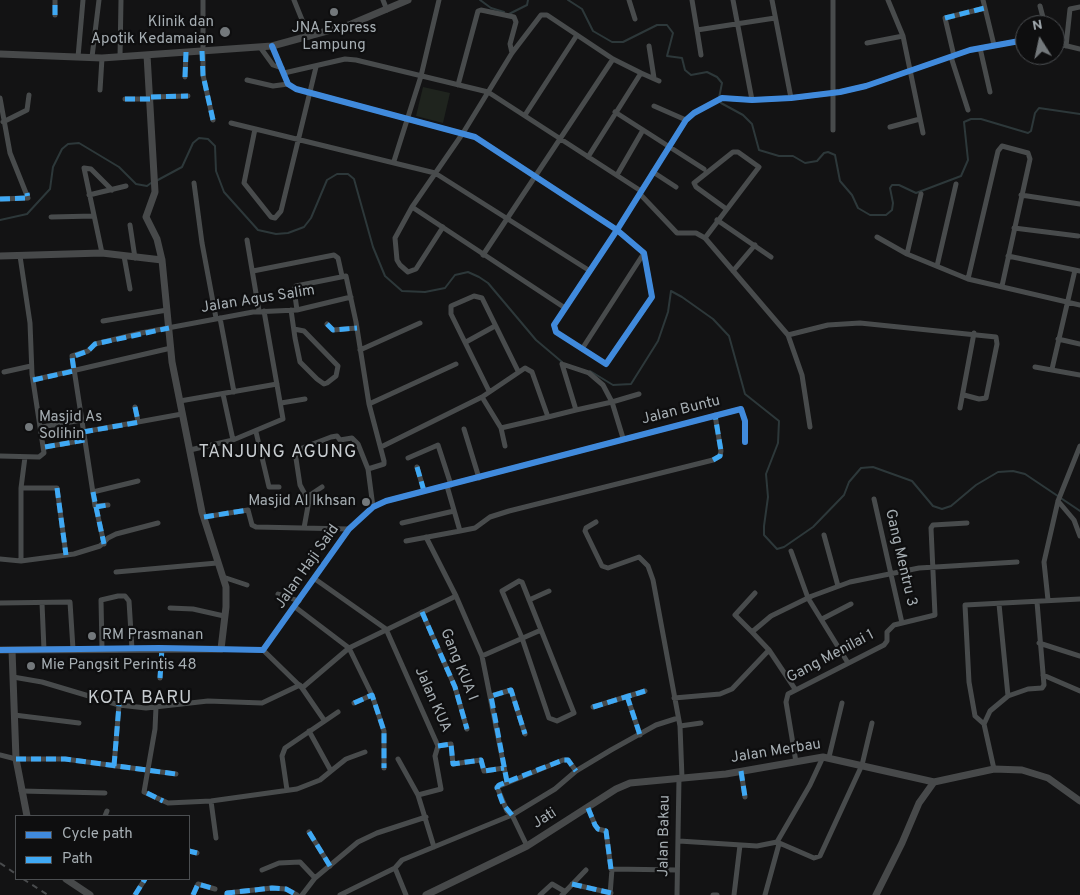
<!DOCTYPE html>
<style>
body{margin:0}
#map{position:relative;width:1080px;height:895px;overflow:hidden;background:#131314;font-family:Overpass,sans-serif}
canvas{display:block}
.legend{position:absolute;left:15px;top:815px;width:175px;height:65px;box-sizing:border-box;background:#0e0e0f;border:1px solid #4b4e51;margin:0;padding:6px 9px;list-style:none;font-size:15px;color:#a6aeb3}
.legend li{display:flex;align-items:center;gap:10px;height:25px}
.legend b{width:25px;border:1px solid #4b4e51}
.north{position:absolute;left:1015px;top:15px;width:50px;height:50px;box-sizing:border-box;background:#0e0e0f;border:1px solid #4b4e51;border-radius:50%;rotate:350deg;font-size:14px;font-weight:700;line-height:20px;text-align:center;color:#a6aeb3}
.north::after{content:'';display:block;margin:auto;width:18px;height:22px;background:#73787b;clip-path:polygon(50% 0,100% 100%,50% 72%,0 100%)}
</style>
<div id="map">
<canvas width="1080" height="895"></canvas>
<ul class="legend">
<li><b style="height:6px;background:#408adc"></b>Cycle path</li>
<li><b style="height:6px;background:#3fa9f5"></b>Path</li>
</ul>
<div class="north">N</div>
</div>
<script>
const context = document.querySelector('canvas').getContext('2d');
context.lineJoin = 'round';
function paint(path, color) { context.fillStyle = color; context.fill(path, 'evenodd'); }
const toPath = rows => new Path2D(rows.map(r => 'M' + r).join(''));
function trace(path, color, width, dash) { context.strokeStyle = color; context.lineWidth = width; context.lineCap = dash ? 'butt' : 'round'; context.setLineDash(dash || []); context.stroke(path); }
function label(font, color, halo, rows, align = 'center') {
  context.font = font + ' Overpass,sans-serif'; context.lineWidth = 4.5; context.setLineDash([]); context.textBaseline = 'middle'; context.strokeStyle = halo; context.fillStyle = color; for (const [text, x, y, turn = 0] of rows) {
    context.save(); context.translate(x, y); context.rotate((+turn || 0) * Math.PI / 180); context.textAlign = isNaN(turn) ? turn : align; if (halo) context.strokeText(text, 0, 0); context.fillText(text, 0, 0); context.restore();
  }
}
const green = toPath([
 [423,87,450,93,443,123,416,116]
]);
const stream = toPath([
 [480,0,491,8,504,12],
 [568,0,582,9,593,31,612,42,623,42,657,25,667,25,673,33,667,56,682,58,685,70,691,75,707,72,717,77,722,83,719,98,721,103,743,115,752,124,759,150,779,156,793,156,805,163,817,161,824,153,828,152,835,155,840,181,852,195,858,208,870,215,886,215,892,210,893,203,890,188,892,185,899,185,916,193,961,176,968,160,964,122,971,119,981,119,1028,133,1031,131,1035,113,1039,108,1080,114],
 [509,14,527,5,528,0],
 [156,181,182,167,193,143,199,138,208,139,215,146,216,171,224,192,258,230,276,234,288,233,304,227,311,218,327,180,337,174,348,174,354,179,373,247,385,276,402,291,425,292,445,288,455,275,468,272,479,277,488,283,536,340,562,362],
 [0,220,27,214,50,189,53,167,62,149,68,144,79,143,119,167,136,184,147,186,151,183],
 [590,371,613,385,631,384,658,341,668,312,671,291,682,297,713,319,729,336,745,394,779,421,778,443,766,474,768,497,764,526,764,535,777,549,784,547,813,527,844,495,849,482,861,468,873,467,912,481,933,506,942,509,951,506,976,485,998,472,1013,471,1025,474,1080,511]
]);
const street = toPath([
 [203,0,203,75,213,120],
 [294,0,309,37],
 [383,0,387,10],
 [629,0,635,19],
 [692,0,697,30,775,18],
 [733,0,752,100],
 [772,0,791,98],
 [888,0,903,36,923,133],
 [983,0,994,45],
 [1040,6,1045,25],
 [55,15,55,0],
 [697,30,701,55],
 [867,43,903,36],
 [1055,43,1080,49],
 [272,46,288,84,296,89,475,137,617,230,644,253,652,297,606,364,556,332,554,325,617,230,686,120,694,113,722,98,752,100,791,98,840,92,866,86,970,50,1025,40],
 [649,46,654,78],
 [1066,46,1070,9,1080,7],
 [260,47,273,65,282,68],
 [980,48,990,92],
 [954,56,945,18,985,8],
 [78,57,83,0],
 [92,57,99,0],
 [120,57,121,0],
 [951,57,968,110],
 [284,73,345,59,356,60,488,92,641,191],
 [641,73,659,81],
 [185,77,186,52],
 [247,80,273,86,288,84],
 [458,85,478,11,481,10,514,17,516,22,510,44,512,53],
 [100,90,102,58],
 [151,97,188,96],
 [0,98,10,153,28,198,0,199],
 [125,99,151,99],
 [654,106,686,120],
 [615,112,704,169],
 [525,115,577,35],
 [3,122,27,110,29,95],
 [231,123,435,173,590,271],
 [890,127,920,119],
 [255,129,244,183,271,217,275,218,281,211,316,67],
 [833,130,833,0],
 [394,161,421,76,439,0],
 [653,172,676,187],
 [617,175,643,130],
 [194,183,202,243,216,318],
 [640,194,677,233,696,233,705,238],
 [89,195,126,186],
 [1021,195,1080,204],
 [412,207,565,308],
 [725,208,696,187,694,183,733,152,738,152,759,167,705,238,788,335,828,325,860,323,996,337,997,344,986,398,979,399,964,395],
 [51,217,94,216],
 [717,220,771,257],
 [130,225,135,258],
 [443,227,416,269,408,272,400,265,397,260,395,238,412,207,463,133,512,53,541,15,547,15,613,59,641,73,588,157],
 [1014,228,1078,236],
 [877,237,907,254,968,279,1080,305],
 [247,240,259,311],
 [102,253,84,168,91,169,112,190],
 [907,254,921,194],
 [483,255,613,59],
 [124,256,130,289],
 [1008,256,1080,271],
 [937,266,956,184],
 [253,271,334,255,338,258,342,276],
 [733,271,755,245],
 [968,279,998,151,1002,146,1028,153,1030,159,1002,286],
 [291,310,295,338,300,362,317,379,324,384,327,383,336,376,338,366,304,331,294,329],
 [297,310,294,289,296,286,346,276,356,322,369,404],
 [220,318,234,392],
 [103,321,167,310],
 [327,324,333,330,357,328],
 [788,335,802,375,810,427],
 [1058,339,1080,344],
 [466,342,495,326],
 [582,349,644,253],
 [360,350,420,323],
 [562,364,589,373,603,385,612,402,576,410],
 [1035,367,1080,375],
 [1052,369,1075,270],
 [4,372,31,366],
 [33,380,171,348],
 [489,391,451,314,451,306,474,296,482,298,518,371],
 [223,394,233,440],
 [180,401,277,384],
 [281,403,305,399],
 [135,407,138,421],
 [960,408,974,333],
 [548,417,576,410,562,364],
 [41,427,82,420],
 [501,428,505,446],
 [464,429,479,478],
 [83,432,182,414],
 [256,432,269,487,279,487],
 [623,438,612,402,639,394],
 [45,447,85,440],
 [381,447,482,397,525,368,532,372,548,417,501,428,482,397],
 [190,450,233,440,283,419,264,311],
 [0,456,39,457,44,453,32,374,30,323,20,256],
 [408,458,438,445,451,485],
 [417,467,424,491],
 [21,488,57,488,66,555],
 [93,492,138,481],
 [874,499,902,623],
 [308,500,300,485,295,452,297,450,331,437,337,436,340,440,352,438,358,444,368,469],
 [1058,501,1074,520,1080,536],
 [108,505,95,506,72,356,88,351,95,344,141,333,253,312,297,310,351,297],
 [96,507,104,544],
 [373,507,368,469,384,464,384,461,369,404,456,364],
 [204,517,248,510,252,525,256,527,349,529],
 [596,522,586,528,585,531,602,566,608,568,639,557,648,566,653,580,680,726,682,778],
 [402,523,454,511],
 [304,528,310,495,322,487],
 [460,531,475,528,490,517,509,511,713,460,720,456,721,451,715,415],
 [824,535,838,586],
 [426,537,456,596,482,656,507,782],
 [406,541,460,531,447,486],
 [791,551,808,598,848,663],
 [0,559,21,561,74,554,100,546,108,538,116,534,158,523],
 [21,561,21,488,25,457],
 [116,572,217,563],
 [223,577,247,585],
 [315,579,386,629,438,746,435,756,441,789,418,795],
 [519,581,522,582,574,713,557,721,549,718,522,638,502,591,519,581],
 [278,594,299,601],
 [529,600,549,591],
 [1048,600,1044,562,1058,501,1080,446],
 [1037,602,1044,685,1042,688,1028,689,1008,696,990,711,984,724,975,716,969,682,965,605,1080,599],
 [0,603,70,602,73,649],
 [42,603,44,650],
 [999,604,1008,696],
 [295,607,349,648,372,695],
 [170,608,193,609,224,616],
 [422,612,455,687,467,729],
 [822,619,851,604],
 [752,632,735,615,755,593],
 [1039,643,1080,656],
 [102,649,101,600,118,596,125,596,129,601,132,649],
 [221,649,263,650,349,529,373,507,386,501,741,409,745,421,745,442],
 [263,650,302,688,324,720],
 [769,650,795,689],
 [482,656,541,630],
 [1043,675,1080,691],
 [13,677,42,682,119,705,146,708,208,701,262,703,300,685],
 [160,678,162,648],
 [302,688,349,648,456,596],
 [491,696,511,690,525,734],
 [627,696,640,735],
 [674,698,720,694,732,689,769,650,752,632,771,616,812,596,850,582,919,568,1017,562],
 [354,703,372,695,384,731,384,768],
 [156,707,155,729,144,792,168,803,211,801,297,789,320,780,331,771],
 [593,707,645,691],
 [14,715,79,723],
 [984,724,994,769],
 [680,726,701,723],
 [309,731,331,771,346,759,365,752],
 [438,746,451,744,453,764,481,760,484,771,504,768],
 [0,755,16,759,65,759,176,774],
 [829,757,842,703],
 [398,759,418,795,434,847],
 [796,762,786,702,788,694,884,645,887,641,887,632,894,625,935,615,931,528,933,525,967,523],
 [114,766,119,705],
 [741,771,745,797],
 [287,790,282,756,285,748,338,712],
 [21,791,105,793],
 [211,801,216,838],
 [588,808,595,825,598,829,606,831,611,869],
 [105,816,107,811],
 [309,832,330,866],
 [679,841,757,846,777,842,810,785,823,757],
 [777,842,814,858,820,856,862,765,872,723],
 [527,846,512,815,507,811,497,787,563,760,568,760,576,771],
 [189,851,197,853],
 [395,868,406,895],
 [262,870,279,863,300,862,315,878],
 [572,884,611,893],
 [135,895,145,879],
 [193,895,198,884,215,889],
 [227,895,227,893,272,888,286,889,297,895],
 [302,895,315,878,358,842,377,833,426,817],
 [340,895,395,868,402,860,512,815,555,789,576,771,611,750,656,725,678,718],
 [540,895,552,884,564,891],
 [562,895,586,870],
 [610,895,612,869,677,870],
 [677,895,679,778],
 [713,895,717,895],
 [734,895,740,845],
 [765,895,779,844]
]);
const secondary = toPath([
 [0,54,102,58,272,46,349,25,408,0],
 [0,256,102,253,162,260],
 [0,650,221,649,226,607,226,587,202,512,172,362,162,260,157,239,146,217,155,192,147,55],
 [12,650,16,759,27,816],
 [66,879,90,895],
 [426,895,527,846,616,789,630,783,726,774,823,757,934,782],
 [876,895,902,843,919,803,934,782,994,769,1022,770,1048,778,1080,801]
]);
const rail = toPath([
 [0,863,16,874],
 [23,879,48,895]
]);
const quiet = toPath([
 [55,15,55,0],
 [945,18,985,8],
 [202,51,203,75,213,120],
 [185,77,186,52],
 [151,97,188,96],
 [125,99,151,99],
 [0,199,28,198,27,193],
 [327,324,333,330,357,328],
 [33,380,74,371,72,357,88,351,95,344,169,328],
 [135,407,138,421],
 [83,432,140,422],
 [45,447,85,440],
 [713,460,720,456,721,451,715,415],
 [417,467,424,491],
 [57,488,66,555],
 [93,492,96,507,108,505],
 [96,507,104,544],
 [204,517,248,510],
 [422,612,455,687,467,729],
 [160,678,162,648],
 [627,696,640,735],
 [354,703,372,695,384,731,384,768],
 [593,707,645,691],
 [438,746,451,744,453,764,481,760,484,771,504,768],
 [16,759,65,759,176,774],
 [114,766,119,705],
 [741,771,745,797],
 [507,782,491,696,511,690,525,734],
 [147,793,163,801],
 [588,808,595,825,598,829,606,831,611,869],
 [512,815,503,804,497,788,499,785,563,760,568,760,576,771],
 [309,832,330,866],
 [189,851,197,853],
 [572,884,611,893],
 [135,895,145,879],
 [193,895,198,884,215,889],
 [227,895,227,893,272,888,286,889,297,895]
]);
const cycleway = toPath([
 [272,46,288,84,296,89,475,137,617,230,644,253,652,297,606,364,556,332,554,325,617,230,686,120,694,113,722,98,752,100,791,98,840,92,866,86,970,50,1025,40],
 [0,650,159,648,263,650,349,529,373,507,386,501,741,409,745,421,745,442]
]);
const markers = [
 [334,12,5,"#73787b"],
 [225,32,6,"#73787b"],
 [29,427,5,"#73787b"],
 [366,502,5,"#73787b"],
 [92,636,5,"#73787b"],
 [31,666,5,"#73787b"]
];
const poiNames = [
 ["Klinik dan",214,23,"right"],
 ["Apotik Kedamaian",214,40,"right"],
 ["JNA Express",334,29,"center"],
 ["Lampung",334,46,"center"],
 ["Masjid As",39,418],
 ["Solihin",39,435],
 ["Masjid Al Ikhsan",356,502,"right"],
 ["RM Prasmanan",102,636],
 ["Mie Pangsit Perintis 48",41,666]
];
const streetNames = [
 ["Jalan Agus Salim",258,300,-9],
 ["Jalan Buntu",681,411,-14],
 ["Gang Mentru 3",900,558,77],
 ["Jalan Haji Said",308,567,-55],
 ["Gang Menilai 1",831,657,-28],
 ["Gang KUA I",458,665,68],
 ["Jalan KUA",432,700,66],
 ["Jalan Merbau",776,752,-9],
 ["Jati",545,819,-32],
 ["Jalan Bakau",665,836,-89]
];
const quarterNames = [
 ["TANJUNG AGUNG",278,453],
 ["KOTA BARU",140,699]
];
paint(green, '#1f241e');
trace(stream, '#2d383a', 2);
trace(street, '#484b4c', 5);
trace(secondary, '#47494a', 7);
trace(rail, '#494b4d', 2, [6, 5]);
trace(quiet, '#3fa9f5', 5, [10, 5]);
trace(cycleway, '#408adc', 6);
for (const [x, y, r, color] of markers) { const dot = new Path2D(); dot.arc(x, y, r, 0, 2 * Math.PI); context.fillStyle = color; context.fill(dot); trace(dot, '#0e0e0f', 2); }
label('15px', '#a6aeb3', '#0e0e0f', poiNames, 'left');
label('15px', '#a6aeb3', '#0e0e0f', streetNames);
context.letterSpacing = '1px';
label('18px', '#c7ccd0', '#0e0e0f', quarterNames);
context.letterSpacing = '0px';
</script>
